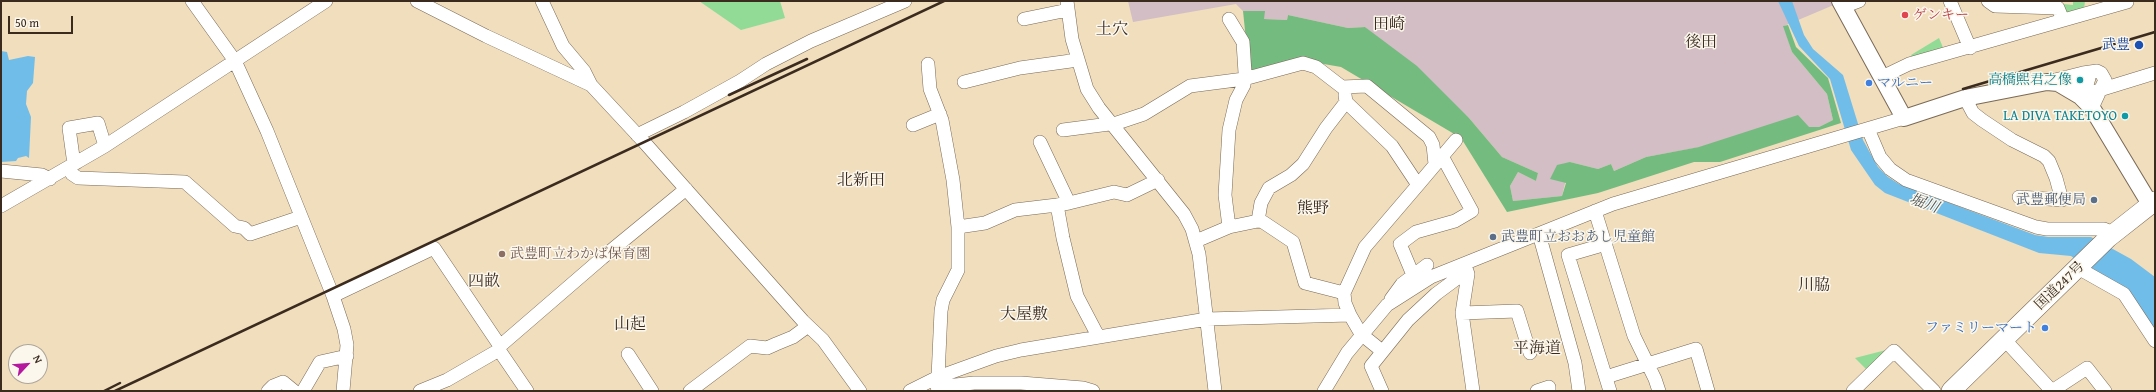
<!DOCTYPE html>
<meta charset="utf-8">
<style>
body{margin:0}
#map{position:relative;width:2156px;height:392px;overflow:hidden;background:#f0debd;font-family:"Gentium Book Plus",serif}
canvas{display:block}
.frame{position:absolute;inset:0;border:2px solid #3b2a1e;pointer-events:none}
.north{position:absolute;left:8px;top:344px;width:40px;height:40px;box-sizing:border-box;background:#fbf7ec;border:1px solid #aea59a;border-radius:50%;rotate:64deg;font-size:11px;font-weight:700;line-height:16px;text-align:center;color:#3b2a1e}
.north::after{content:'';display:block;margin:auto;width:14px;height:18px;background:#b5179e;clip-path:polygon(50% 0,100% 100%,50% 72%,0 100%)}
.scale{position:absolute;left:8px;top:16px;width:65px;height:18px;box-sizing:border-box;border:2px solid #3b2a1e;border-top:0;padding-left:5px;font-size:12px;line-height:14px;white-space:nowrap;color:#3b2a1e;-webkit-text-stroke:3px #fbf7ec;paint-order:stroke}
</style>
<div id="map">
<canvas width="2156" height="392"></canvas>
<div class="frame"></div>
<div class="north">N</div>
<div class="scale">50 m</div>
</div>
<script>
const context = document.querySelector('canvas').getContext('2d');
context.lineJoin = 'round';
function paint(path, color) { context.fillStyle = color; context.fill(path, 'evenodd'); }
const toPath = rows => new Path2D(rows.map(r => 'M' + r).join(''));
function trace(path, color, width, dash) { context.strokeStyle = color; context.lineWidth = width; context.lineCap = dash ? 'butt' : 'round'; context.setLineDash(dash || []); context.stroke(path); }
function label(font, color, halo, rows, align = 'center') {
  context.font = font + ' "Gentium Book Plus","Noto Serif JP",serif'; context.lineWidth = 3; context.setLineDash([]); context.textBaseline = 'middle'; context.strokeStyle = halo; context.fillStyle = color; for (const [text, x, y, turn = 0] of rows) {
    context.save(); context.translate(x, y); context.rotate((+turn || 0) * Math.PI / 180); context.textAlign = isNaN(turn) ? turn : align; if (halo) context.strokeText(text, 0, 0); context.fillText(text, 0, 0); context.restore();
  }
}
const industrial = toPath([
 [1128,1,1835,1,1836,4,1784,26,1792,52,1827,94,1833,120,1819,127,1809,127,1646,157,1614,171,1611,164,1598,169,1570,162,1562,196,1513,201,1510,186,1518,172,1536,181,1538,173,1502,157,1469,118,1365,27,1348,28,1288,15,1287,20,1264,19,1264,11,1243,11,1236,4,1133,22]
]);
const green = toPath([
 [699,1,780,1,785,18,741,30],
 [2073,1,2085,1,2084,10,2066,13,2063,4,2073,5],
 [1939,38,1944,50,1912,58,1911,55],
 [1890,349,1867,370,1855,358]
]);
const forest = toPath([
 [1243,11,1265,11,1264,19,1287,20,1288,15,1348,28,1365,27,1417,66,1469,118,1502,157,1538,173,1536,181,1518,172,1510,186,1513,201,1562,196,1566,183,1550,179,1557,165,1570,162,1598,169,1611,164,1614,171,1646,157,1699,147,1798,115,1809,127,1819,127,1833,120,1827,94,1792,52,1783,26,1788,25,1796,47,1828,78,1841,123,1720,162,1694,162,1598,193,1507,212,1461,138,1341,67,1301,60,1252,72,1246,40]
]);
const water = toPath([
 [1778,1,1792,1,1804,35,1813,49,1843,75,1863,140,1878,167,1888,177,1899,184,2035,235,2048,237,2091,237,2131,259,2155,277,2155,334,2128,296,2071,256,2039,253,1885,193,1875,185,1851,150,1830,79,1799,46],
 [1,51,7,52,9,60,28,56,35,57,33,83,27,91,26,104,31,117,29,158,26,156,18,158,16,161,1,162]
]);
const minor = toPath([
 [192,1,235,61,267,131,333,296,344,329,347,345,343,391],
 [417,1,486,36,591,85],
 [542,1,563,46,584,71,591,85,644,142,803,321,823,340,860,391],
 [1067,1,1072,39,1087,89,1099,108,1184,214,1192,229,1199,254,1215,391],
 [1950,1,1970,48],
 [1988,1,1995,6,2058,8,2063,20],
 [1843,7,1859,1],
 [1024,19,1068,10],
 [928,64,930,89,942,120,953,180,958,227,958,270,943,300,941,311,938,377],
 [2083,73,2097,71,2101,73,2105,80,2092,108],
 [1882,77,1909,64,2127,2],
 [964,82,1020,68,1078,60],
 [2047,82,2083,73,2089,78,2087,85,2073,88],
 [2080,96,2155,73],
 [1965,98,1973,113,1982,120,2012,140,2044,156,2049,161,2056,178,2062,200,2019,197],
 [1346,102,1392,146,1418,185,1365,247,1344,293,1345,303,1350,315],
 [913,125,940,114],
 [1868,129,1880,157,1890,169,1906,180,2036,227,2047,229,2104,229,2114,233],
 [1063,130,1117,123,1144,114,1190,86,1244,79,1303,63,1316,67,1342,87,1367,86,1429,137,1433,145,1435,164],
 [637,135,684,112,740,81,766,64,811,41,905,1],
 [1040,142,1069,203,1057,205,1063,238,1077,296,1098,336],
 [76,163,73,157,69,128,98,123,105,146],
 [69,168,72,174,78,178,185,182,235,226,244,228,250,234,301,217],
 [1,171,42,175,50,179],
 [1418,185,1456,140],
 [1069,203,1114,192,1127,195,1158,180],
 [1,206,105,146,326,1],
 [1595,211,1634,336,1655,379,1659,391],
 [1258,221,1261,203,1269,188,1291,175,1303,164,1326,128,1346,102,1345,95],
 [958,227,985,223,1015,210,1057,205],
 [1229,227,1225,195,1229,130,1236,100,1244,85,1245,73,1243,42,1229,19],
 [1539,234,1575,363,1579,391],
 [1196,241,1229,227,1258,221,1263,222,1293,242,1305,283,1344,293],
 [1606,244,1568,255,1610,391],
 [2078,268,2124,294,2155,341],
 [1413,275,1400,244,1416,232,1455,221,1472,211,1442,156],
 [333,296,434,248,500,346],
 [1391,299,1402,284,1427,265],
 [1462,313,1517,311,1530,353],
 [2004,339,2052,391,2087,368,2105,391],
 [499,350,527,391],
 [628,354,652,391],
 [1606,377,1696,349,1708,391],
 [937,387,974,383,1021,383,1083,388,1093,391],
 [268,391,273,386,283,382,294,391],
 [303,391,320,362,347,356],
 [420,391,447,380,499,350,500,346,602,258,686,189],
 [690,391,750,346,767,348,776,344,793,337,808,326],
 [910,391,938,377,996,356,1021,350,1207,319,1350,315,1361,334,1382,351],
 [1324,391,1347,353,1387,305,1431,277,1613,204,1904,118],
 [1382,391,1371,366,1408,320,1436,294,1467,271,1468,274,1462,313,1473,391],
 [1537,391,1549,387,1549,391],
 [1853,391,1894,351,1934,391]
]);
const major = toPath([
 [1840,1,1904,118,1965,98,2047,82,2058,83,2080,96,2092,108,2150,204]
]);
const highway = toPath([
 [1951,391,2108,238,2155,201]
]);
const rail = toPath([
 [1963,89,2155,32],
 [729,95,807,59],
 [104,391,120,383],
 [115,391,944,1]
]);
const markers = [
 [1905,15,4,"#e0444e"],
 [2139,45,5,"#1a4fb4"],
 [2080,80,4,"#0f9aa8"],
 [1869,83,4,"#3f7fe0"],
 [2125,116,4,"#0f9aa8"],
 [2094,200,4,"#5c6f8a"],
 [1493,237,4,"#5c6f8a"],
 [502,254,4,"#8d6e63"],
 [2045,328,4,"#3f7fe0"]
];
const healthNames = [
 ["ゲンキー",1913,15]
];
const transitNames = [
 ["武豊",2130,45]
];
const cultureNames = [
 ["高橋煕君之像",2072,80],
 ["LA DIVA TAKETOYO",2117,116]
];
const shopNames = [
 ["マルニー",1877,83],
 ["ファミリーマート",2037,328,"right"]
];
const serviceNames = [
 ["武豊郵便局",2086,200],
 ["武豊町立おおあし児童館",1501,237,"left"]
];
const educationNames = [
 ["武豊町立わかば保育園",510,254]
];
const streetNames = [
 ["国道247号",2060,286,-44]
];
const waterNames = [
 ["堀川",1924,204,20]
];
const quarterNames = [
 ["田崎",1389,25],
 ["土穴",1112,30],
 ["後田",1701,43],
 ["北新田",861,181],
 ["熊野",1313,209],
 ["四畝",484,282],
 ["川脇",1814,286],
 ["大屋敷",1024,315],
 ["山起",630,325],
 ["平海道",1537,349]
];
paint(industrial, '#d2bec4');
paint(green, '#91db97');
paint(forest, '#74bb80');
paint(water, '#71bdea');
trace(minor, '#7a6956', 14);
trace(major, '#7a6956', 18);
trace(highway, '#7a6956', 20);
trace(minor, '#fff', 13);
trace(major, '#fff', 16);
trace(highway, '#fff', 19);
trace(rail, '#3b2a1e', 2.5);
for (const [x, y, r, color] of markers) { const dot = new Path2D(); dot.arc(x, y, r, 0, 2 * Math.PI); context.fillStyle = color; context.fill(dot); trace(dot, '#fbf7ec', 1.5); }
label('14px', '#be3a42', '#fbf7ec', healthNames, 'left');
label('14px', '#164399', '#fbf7ec', transitNames, 'right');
label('14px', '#0d838f', '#fbf7ec', cultureNames, 'right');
label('14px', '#366cbe', '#fbf7ec', shopNames, 'left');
label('14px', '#4e5e75', '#fbf7ec', serviceNames, 'right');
label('14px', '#785e54', '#fbf7ec', educationNames, 'left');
label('14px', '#3b2a1e', '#fbf7ec', streetNames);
label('italic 15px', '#4b565b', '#fbf7ec', waterNames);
label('16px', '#3b2a1e', '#fbf7ec', quarterNames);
</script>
